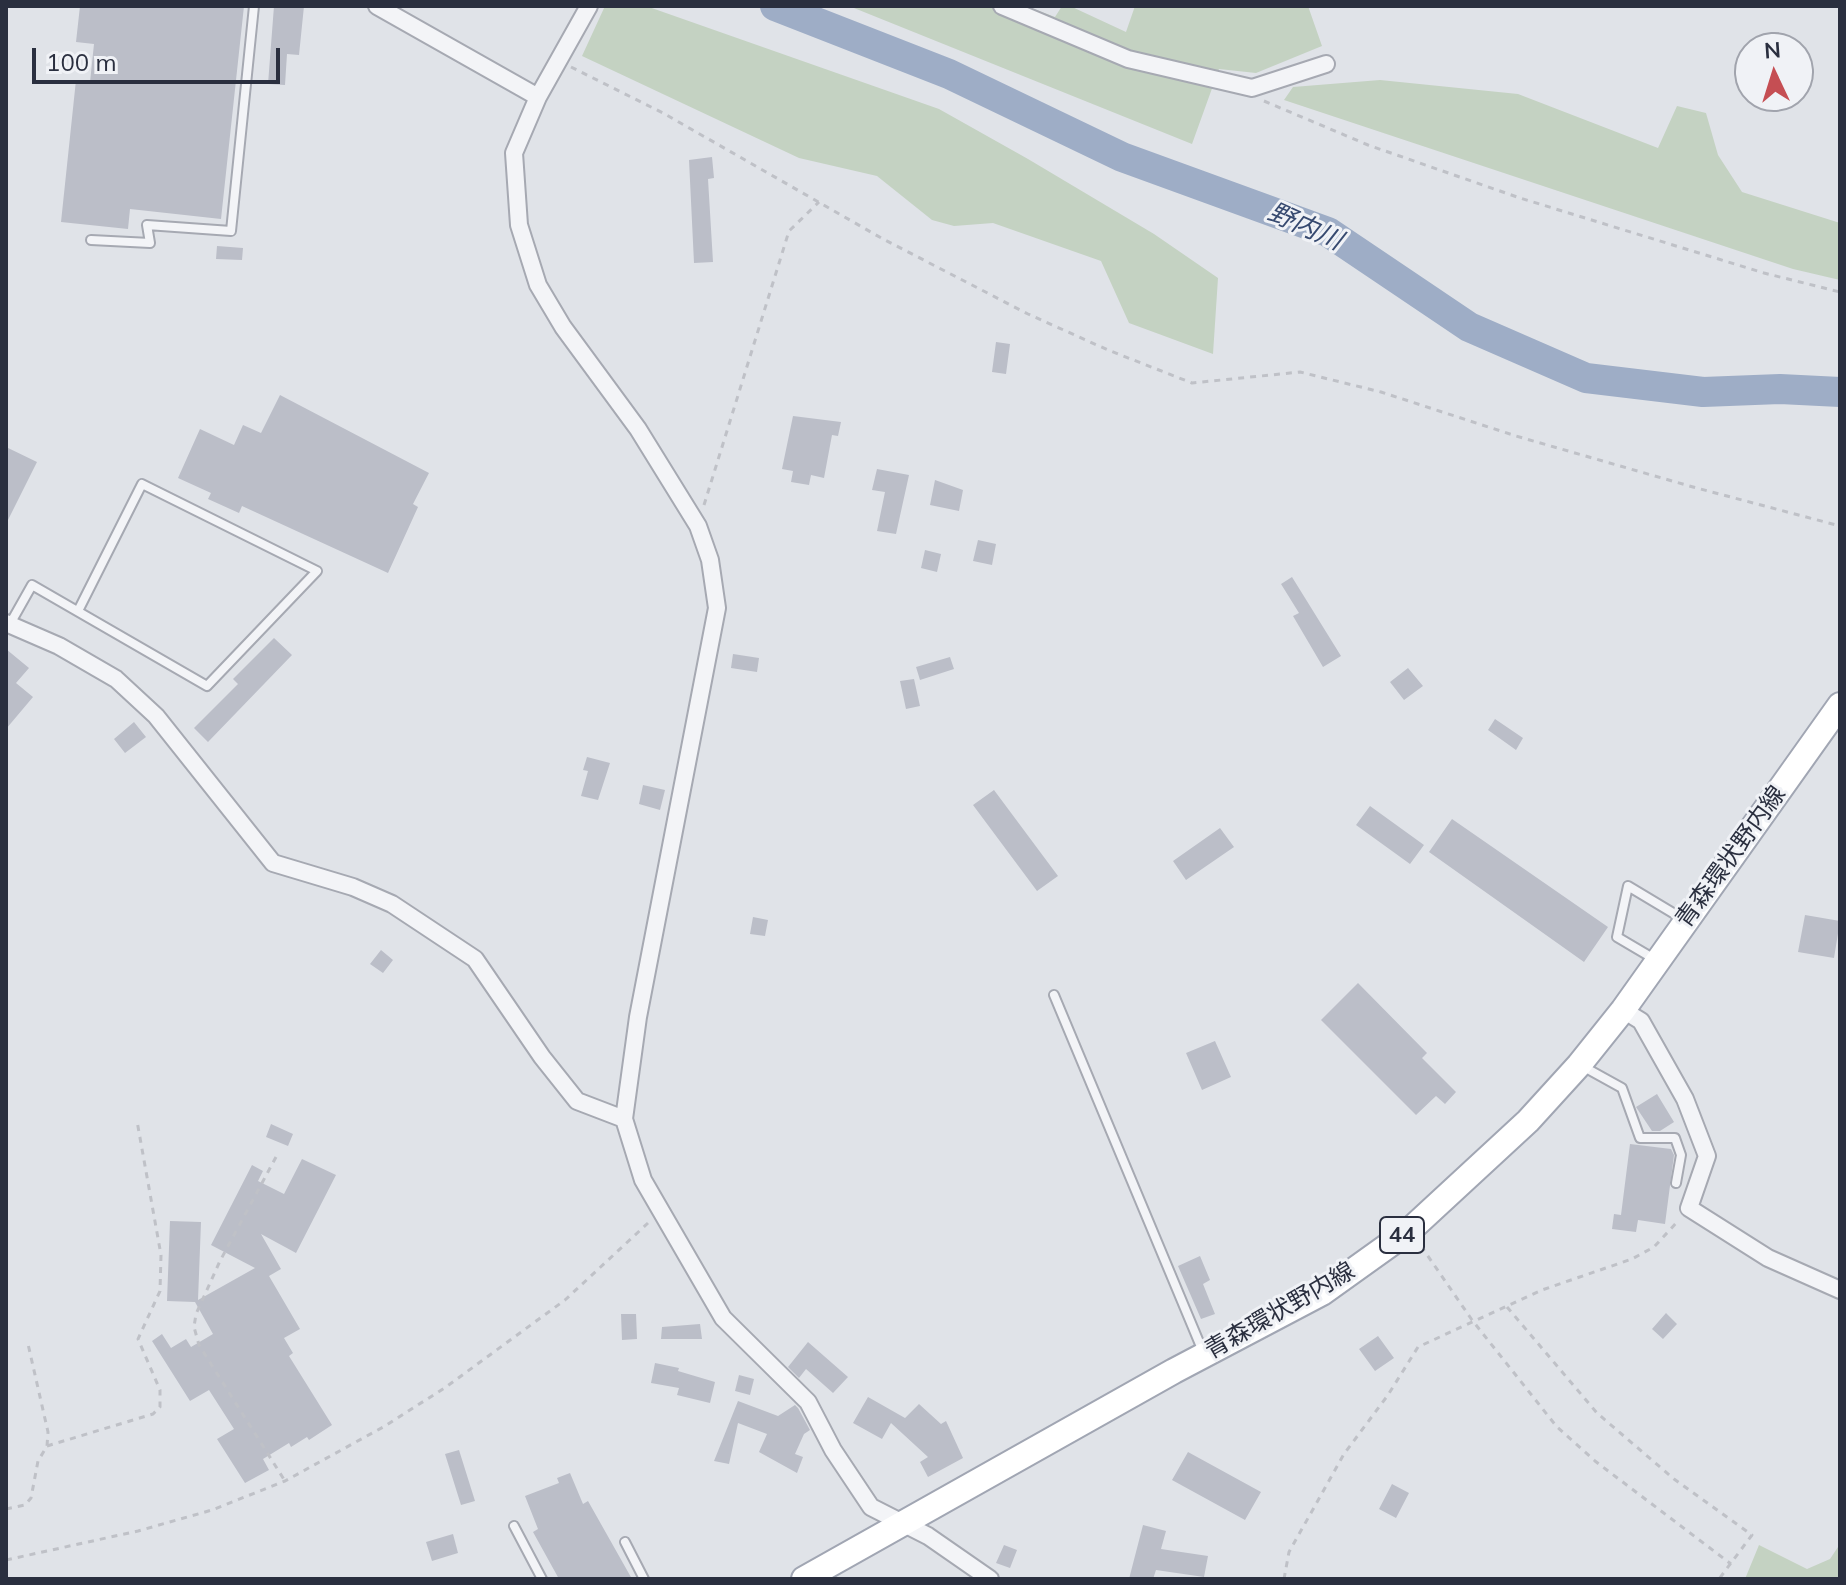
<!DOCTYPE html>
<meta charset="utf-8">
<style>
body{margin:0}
#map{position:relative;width:1846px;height:1585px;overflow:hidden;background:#e0e3e8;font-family:Mulish,sans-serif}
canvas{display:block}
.frame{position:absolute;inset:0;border:8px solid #2a2f3f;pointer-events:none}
.north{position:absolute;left:1734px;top:32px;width:80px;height:80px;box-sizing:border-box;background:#f0f2f6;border:2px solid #a1a4ad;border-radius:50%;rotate:356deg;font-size:22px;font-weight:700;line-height:32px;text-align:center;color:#2a2f3f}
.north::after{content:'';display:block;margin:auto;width:28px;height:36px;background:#c54e53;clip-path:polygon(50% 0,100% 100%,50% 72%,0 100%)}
.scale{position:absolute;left:32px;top:48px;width:248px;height:36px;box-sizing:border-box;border:4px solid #2a2f3f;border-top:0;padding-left:10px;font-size:24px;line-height:28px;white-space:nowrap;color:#2a2f3f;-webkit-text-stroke:6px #f0f2f6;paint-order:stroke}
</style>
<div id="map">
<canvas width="1846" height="1585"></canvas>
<div class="frame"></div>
<div class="north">N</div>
<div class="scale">100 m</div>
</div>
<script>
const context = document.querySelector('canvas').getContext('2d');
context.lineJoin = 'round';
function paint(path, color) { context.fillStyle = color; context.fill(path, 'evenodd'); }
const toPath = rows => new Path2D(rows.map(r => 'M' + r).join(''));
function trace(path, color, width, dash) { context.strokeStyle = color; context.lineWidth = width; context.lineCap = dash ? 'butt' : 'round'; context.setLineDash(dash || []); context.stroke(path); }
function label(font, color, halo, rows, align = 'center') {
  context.font = font + ' Mulish,"Noto Sans JP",sans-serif'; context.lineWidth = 6; context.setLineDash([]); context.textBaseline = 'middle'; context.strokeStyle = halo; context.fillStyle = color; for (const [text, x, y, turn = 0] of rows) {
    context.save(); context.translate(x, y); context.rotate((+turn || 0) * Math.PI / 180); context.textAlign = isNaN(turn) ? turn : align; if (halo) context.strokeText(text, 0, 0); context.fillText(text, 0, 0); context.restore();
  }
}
const green = toPath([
 [605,6,646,6,939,109,1028,159,1154,234,1218,278,1213,354,1129,323,1101,261,993,223,954,226,932,220,877,176,799,158,582,56],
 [849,6,1026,6,1055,17,1062,6,1070,6,1126,32,1135,6,1308,6,1322,46,1256,73,1219,69,1192,144],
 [1380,80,1518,94,1658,148,1677,106,1706,113,1718,155,1742,192,1840,223,1840,280,1793,269,1284,100,1293,87],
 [1840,1544,1840,1579,1745,1579,1759,1545,1807,1569,1830,1559]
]);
const river = toPath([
 [775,6,949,74,1122,157,1328,232,1469,327,1586,378,1703,392,1780,389,1840,392]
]);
const building = toPath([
 [80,6,244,6,221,219,130,209,128,229,61,222,76,80,90,82,94,44,76,42],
 [274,6,304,6,299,55,287,54,285,85,268,84],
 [712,157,714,178,708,179,713,262,694,263,689,160],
 [217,246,243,248,242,260,216,259],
 [996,342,1010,344,1006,374,992,372],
 [280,395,429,473,413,504,418,507,388,573,242,506,239,513,208,499,211,493,178,478,200,429,234,445,243,425,261,433],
 [793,416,841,422,838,436,832,435,824,478,811,475,809,485,791,482,793,471,782,469],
 [6,447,37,462,6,524],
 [877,469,909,475,896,534,877,531,885,492,872,490],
 [935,480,963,490,959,511,930,505],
 [978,540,996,544,992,565,973,561],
 [925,550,941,554,937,572,921,568],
 [1292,577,1341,656,1323,667,1293,616,1299,613,1281,584],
 [274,638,292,655,208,742,194,728,238,684,233,679],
 [6,649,29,668,16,683,33,697,6,729],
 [733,654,759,658,757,672,731,668],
 [950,657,954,669,920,680,916,667],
 [1408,668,1423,686,1404,700,1390,682],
 [914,679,920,706,906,709,900,681],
 [1495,719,1523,738,1516,750,1488,730],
 [134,722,146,737,125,753,114,739],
 [587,757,610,763,598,800,581,796,588,771,583,770],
 [643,785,665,790,660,810,639,804],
 [994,790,1058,876,1037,891,973,805],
 [1370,806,1424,845,1410,864,1356,825],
 [1452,819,1608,927,1584,962,1429,852],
 [1220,828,1234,847,1186,880,1173,861],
 [1805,915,1840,921,1834,958,1798,952],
 [753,917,768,920,765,936,750,934],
 [381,950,393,960,383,973,370,964],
 [1358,983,1427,1053,1422,1058,1456,1092,1445,1104,1436,1096,1416,1115,1321,1020],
 [1215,1041,1231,1077,1202,1090,1186,1053],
 [1657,1094,1674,1122,1660,1131,1652,1131,1636,1107],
 [271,1124,293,1134,288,1146,266,1137],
 [1630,1144,1671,1149,1674,1155,1665,1224,1638,1220,1636,1232,1612,1229,1614,1214,1621,1215],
 [302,1159,336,1175,296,1253,261,1234,281,1269,269,1276,300,1329,284,1338,293,1353,289,1356,332,1425,309,1440,307,1437,291,1447,289,1443,263,1459,269,1470,245,1483,217,1439,234,1429,209,1390,190,1401,152,1341,162,1334,171,1348,186,1339,191,1347,213,1334,195,1302,167,1301,170,1221,201,1222,198,1300,255,1268,211,1245,252,1165,263,1171,258,1181,284,1194],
 [1200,1256,1210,1280,1203,1284,1215,1314,1201,1319,1178,1266],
 [1666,1313,1677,1324,1663,1339,1652,1329],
 [621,1314,636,1314,637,1339,622,1340],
 [700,1324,702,1339,661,1339,662,1327],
 [1378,1336,1394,1358,1375,1371,1359,1349],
 [808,1342,848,1377,833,1393,806,1369,799,1378,788,1367],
 [655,1363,679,1368,678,1371,715,1382,710,1403,677,1395,679,1388,651,1383],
 [739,1375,754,1379,750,1395,735,1391],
 [868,1397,905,1418,919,1404,941,1424,946,1421,963,1458,928,1477,920,1462,928,1457,891,1423,882,1439,853,1423],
 [738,1401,778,1416,795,1405,798,1408,810,1430,804,1434,795,1454,803,1457,797,1473,759,1452,767,1434,738,1423,729,1464,714,1461],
 [459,1450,475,1501,461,1505,445,1454],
 [1188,1452,1261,1492,1245,1520,1172,1480],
 [570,1473,583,1504,588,1501,632,1579,559,1579,533,1532,538,1529,525,1496,559,1483,557,1478],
 [1392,1484,1409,1493,1396,1518,1379,1509],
 [1143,1525,1166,1531,1161,1549,1208,1556,1204,1577,1156,1570,1153,1579,1129,1579],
 [453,1534,458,1553,432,1561,426,1542],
 [1004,1545,1017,1550,1010,1568,996,1563]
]);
const path = toPath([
 [571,67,663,113,883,239,1028,314,1108,350,1192,383,1300,372,1381,392,1516,436,1693,487,1840,526],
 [1264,101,1368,145,1520,198,1764,273,1840,292],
 [704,505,789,231,819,202],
 [276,1157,220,1261,196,1314,194,1327,199,1345,285,1481],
 [1421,1246,1472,1320,1557,1427,1595,1461,1731,1564],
 [1507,1307,1597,1413,1674,1479,1752,1535,1719,1579],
 [47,1446,153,1414,160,1407,160,1390,138,1339,160,1291,161,1255,137,1121],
 [6,1509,25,1505,31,1498,38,1461,47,1446,48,1432,28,1344],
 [6,1560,138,1531,212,1510,285,1481,385,1426,446,1387,565,1300,648,1223],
 [1284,1579,1289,1552,1344,1454,1388,1395,1418,1347,1542,1290,1632,1259,1654,1247,1679,1220]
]);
const service = toPath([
 [91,240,150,243,147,225,231,231,254,6],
 [10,624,32,585,207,686,317,571,142,484,79,609],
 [1656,960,1617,937,1628,886,1683,919],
 [1054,995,1204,1354],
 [1584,1067,1622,1088,1640,1138,1675,1138,1681,1155,1676,1183],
 [514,1526,542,1579],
 [625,1542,644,1579]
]);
const minor = toPath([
 [377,6,538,97],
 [589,6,538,97,514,153,519,225,538,285,563,327,638,429,698,526,710,560,717,608,638,1017,624,1119,643,1180,723,1318,808,1402,833,1450,871,1507,928,1536,990,1579],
 [1002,6,1128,59,1252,88,1326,64],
 [6,623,59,646,116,679,156,716,273,863,353,887,392,904,475,959,542,1057,577,1101,624,1119],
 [1623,1010,1641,1021,1685,1099,1707,1156,1689,1208,1768,1258,1840,1290]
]);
const primary = toPath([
 [804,1579,1174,1371,1322,1293,1410,1230,1528,1121,1579,1065,1623,1010,1840,705]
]);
const shields = [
 [1402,1235,44]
];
const shieldNames = [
 ["44",1402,1235]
];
const streetNames = [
 ["青森環状野内線",1731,857,-54],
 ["青森環状野内線",1280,1311,-30]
];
const waterNames = [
 ["野内川",1305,227,24]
];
paint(green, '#c4d2c2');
trace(river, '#9eadc6', 30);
paint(building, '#bbbec8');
trace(service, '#a6a9b2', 12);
trace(minor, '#a6a9b2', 20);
trace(primary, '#a1a6b3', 28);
trace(path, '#bfc1c7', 3, [6, 6]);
trace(service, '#f3f4f7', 8);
trace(minor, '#f3f4f7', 16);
trace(primary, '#fff', 24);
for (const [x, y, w] of shields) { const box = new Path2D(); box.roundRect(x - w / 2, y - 18, w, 36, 6); context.fillStyle = '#f0f2f6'; context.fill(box); trace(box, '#2a2f3f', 2); }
label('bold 22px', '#2a2f3f', null, shieldNames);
label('24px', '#2a2f3f', '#f0f2f6', streetNames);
label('italic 26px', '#374a70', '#f0f2f6', waterNames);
</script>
